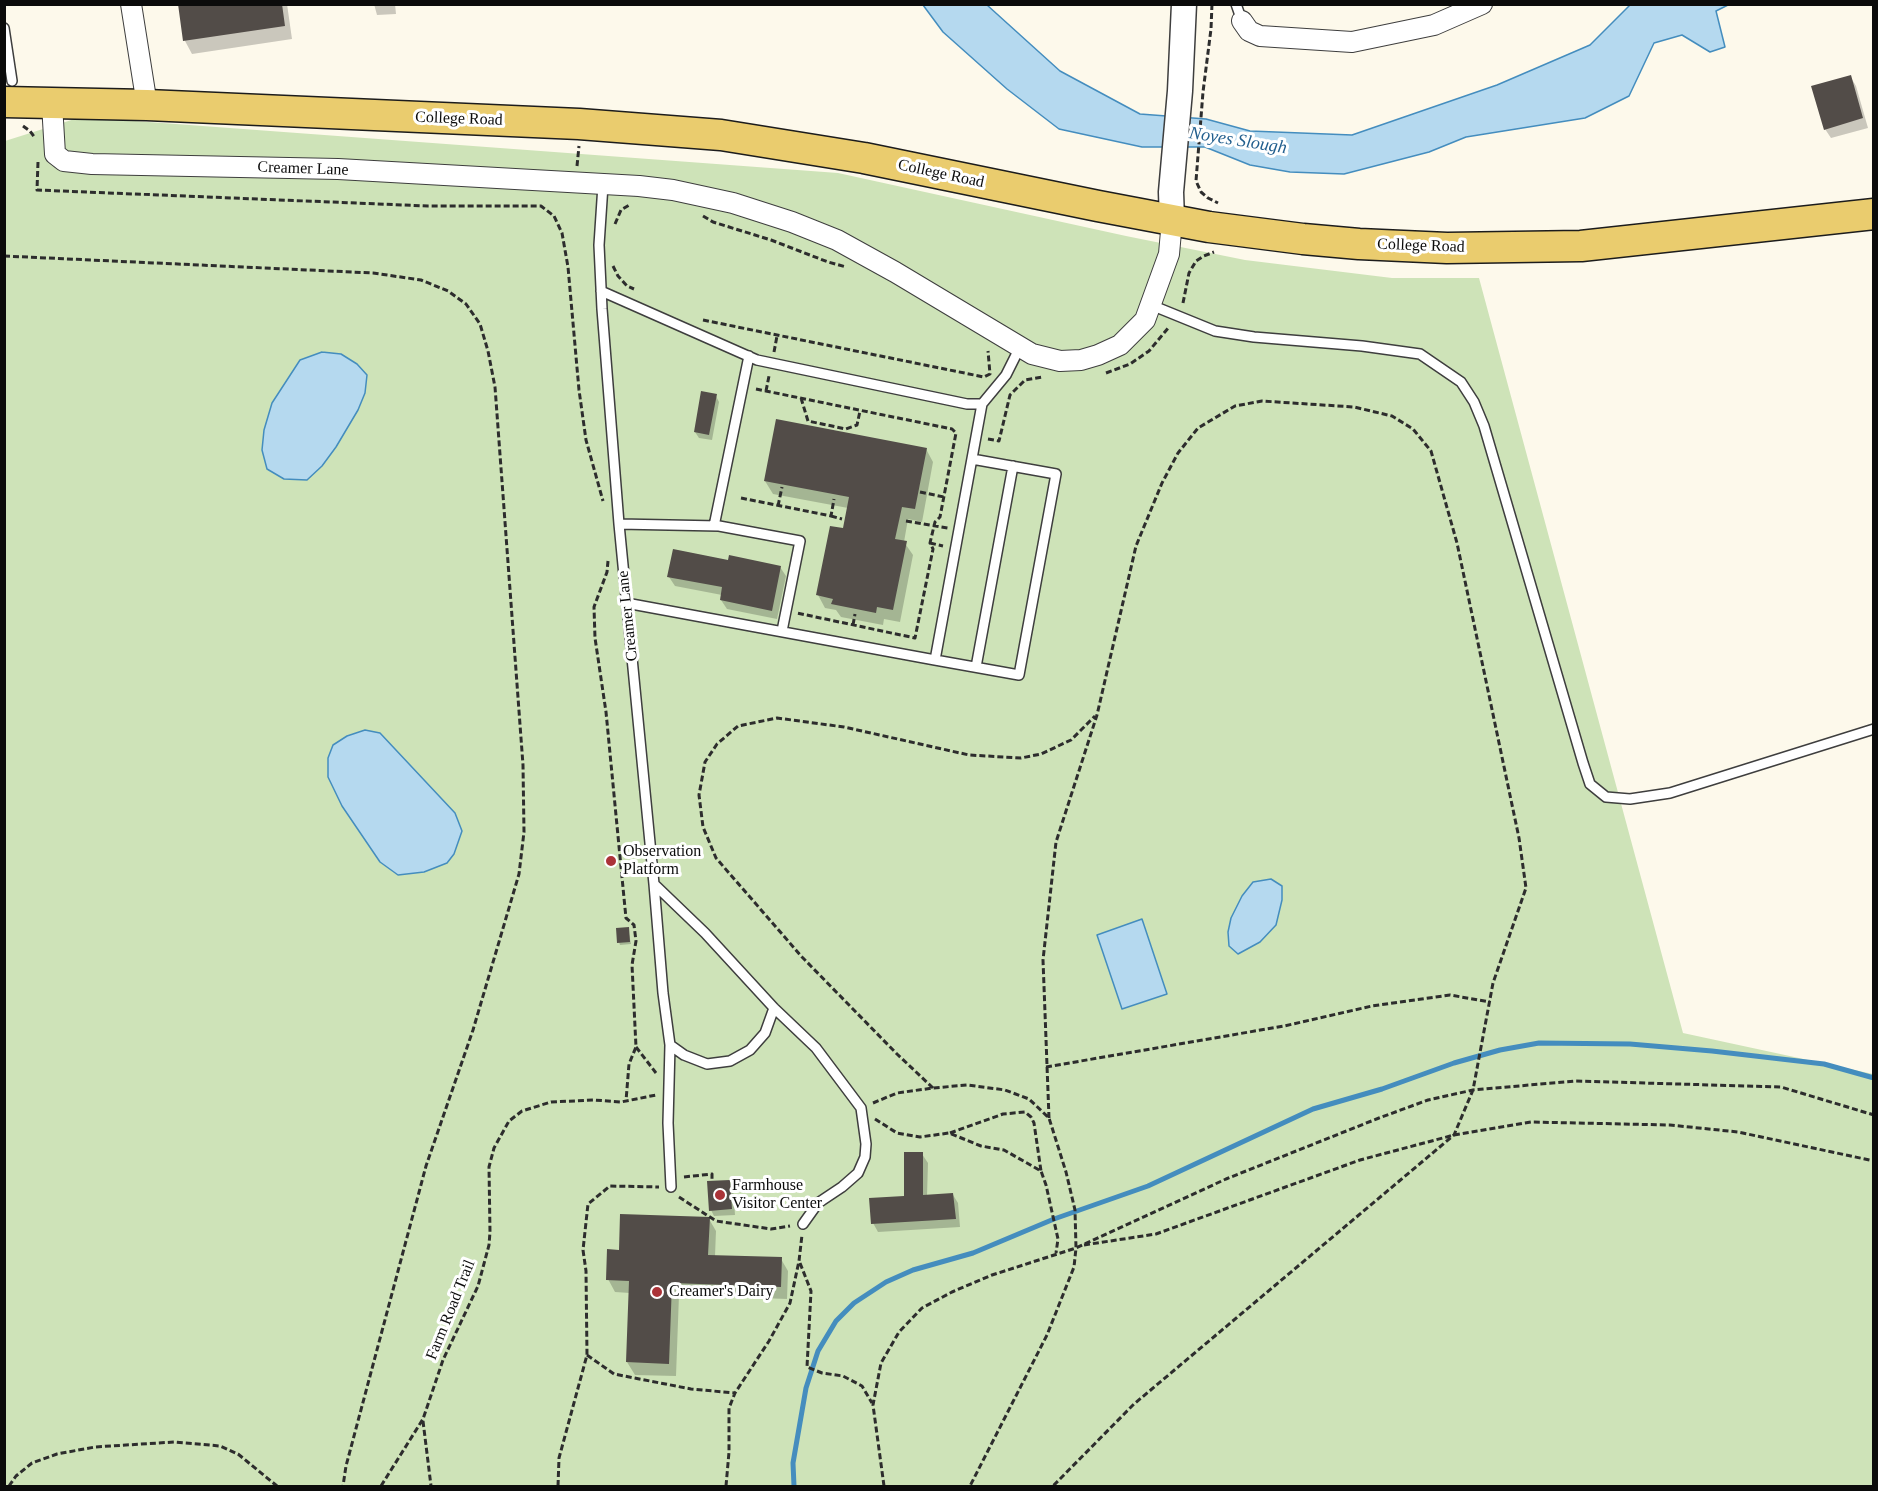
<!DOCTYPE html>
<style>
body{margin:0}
#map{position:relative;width:1878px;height:1491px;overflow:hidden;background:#fdf9eb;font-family:Georgia,serif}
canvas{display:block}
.frame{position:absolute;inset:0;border:6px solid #0b0b0b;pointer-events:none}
</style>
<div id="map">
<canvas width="1878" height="1491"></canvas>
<div class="frame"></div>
</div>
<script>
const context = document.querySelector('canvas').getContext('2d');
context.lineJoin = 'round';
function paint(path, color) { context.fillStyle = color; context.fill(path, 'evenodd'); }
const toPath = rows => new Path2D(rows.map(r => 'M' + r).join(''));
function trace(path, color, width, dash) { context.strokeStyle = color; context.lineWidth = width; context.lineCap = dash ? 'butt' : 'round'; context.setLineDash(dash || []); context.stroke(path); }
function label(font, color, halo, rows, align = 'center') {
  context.font = font + ' Georgia,serif'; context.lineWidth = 6; context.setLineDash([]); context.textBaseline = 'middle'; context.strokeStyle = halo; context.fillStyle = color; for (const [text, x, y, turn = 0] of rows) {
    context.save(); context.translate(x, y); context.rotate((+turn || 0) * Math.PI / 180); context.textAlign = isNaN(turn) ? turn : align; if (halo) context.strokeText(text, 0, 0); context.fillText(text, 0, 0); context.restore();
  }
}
const green = toPath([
 [81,117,838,173,1126,236,1245,260,1392,278,1479,278,1683,1033,1873,1074,1873,1486,5,1486,5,141]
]);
const water = toPath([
 [923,5,987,5,1060,71,1140,114,1206,119,1250,131,1352,135,1497,85,1590,45,1630,5,1728,5,1716,11,1725,47,1710,52,1682,35,1654,43,1629,96,1585,118,1466,137,1429,152,1344,174,1290,172,1250,165,1205,147,1142,147,1059,129,1007,89,943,32,923,5],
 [322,352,341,354,357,364,367,375,365,393,358,410,336,447,322,466,307,480,284,479,267,469,262,450,264,430,272,403,300,360,322,352],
 [365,730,380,733,455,813,462,831,454,854,447,863,424,872,398,875,380,862,342,806,328,777,328,758,333,745,347,736,365,730],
 [1271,879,1282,886,1282,900,1276,925,1260,942,1238,954,1229,946,1228,932,1231,918,1242,896,1253,882,1271,879],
 [1142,919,1167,994,1122,1009,1097,935,1142,919]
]);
const shadow = toPath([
 [179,4,287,4,292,39,192,54,185,41],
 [374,4,395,4,396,14,377,15],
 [1850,76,1856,86,1868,128,1831,138,1825,129],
 [716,396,719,402,712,440,699,438,695,432],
 [926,449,933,462,922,522,908,519,904,542,913,555,900,622,884,619,883,625,841,617,836,610,825,608,818,595,844,530,848,508,773,494,765,481],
 [780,567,786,576,777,619,727,609,721,600,722,595,675,586,669,577],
 [628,929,631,944,620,945,619,942],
 [922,1154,928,1163,927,1196,953,1195,958,1203,960,1227,878,1232,873,1223,905,1197],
 [729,1181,733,1187,735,1215,714,1216,711,1210],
 [709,1219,716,1231,715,1256,781,1259,788,1271,787,1299,679,1295,676,1376,635,1375,627,1362,630,1293,615,1292,608,1279,620,1251]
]);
const stream = toPath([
 [794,1486,793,1463,806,1388,818,1351,836,1321,854,1303,886,1282,913,1270,973,1253,1054,1219,1148,1186,1313,1109,1382,1089,1454,1063,1500,1050,1539,1043,1630,1044,1712,1051,1824,1064,1874,1078]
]);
const building = toPath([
 [178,4,282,4,285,26,183,41],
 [1851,75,1863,118,1824,130,1811,86],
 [701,391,717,394,709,435,694,432],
 [776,419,927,448,915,509,902,507,895,539,907,541,893,610,877,607,876,613,831,604,833,599,816,595,830,526,843,528,849,497,764,481],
 [673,549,728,560,729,555,781,566,772,611,720,600,722,587,667,577],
 [629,927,630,942,617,943,616,928],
 [904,1152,923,1152,923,1195,953,1193,956,1219,871,1224,869,1198,904,1196],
 [730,1180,732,1209,709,1211,707,1181],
 [620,1214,710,1217,708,1255,782,1257,781,1287,672,1283,669,1364,626,1362,629,1281,606,1280,607,1249,619,1250]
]);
const path = toPath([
 [1212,4,1211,29,1203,92,1196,181,1201,192,1208,198,1218,203],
 [23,126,30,131,35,138],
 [38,162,37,190,428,206,541,206,554,216,562,233,568,267,579,390,586,440,603,501],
 [577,166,579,146],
 [703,216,713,222,771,240,828,262,846,267],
 [615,224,621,210,631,204],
 [4,256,373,273,421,280,448,291,466,304,480,324,488,351,495,387,523,765,524,832,519,874,473,1030,426,1166,346,1466,343,1486],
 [613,266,618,276,627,286,634,289],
 [1183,303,1189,273,1196,261,1204,256,1214,252],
 [703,320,984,377,990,374,988,351],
 [774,352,777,336],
 [1106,373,1130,364,1149,351,1169,327],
 [756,389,952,429,956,433,940,517,935,522,934,526,930,543,933,549,915,638,797,613],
 [766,391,769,376],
 [801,398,808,421,846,429,857,425,860,411],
 [988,439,999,441,1010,395,1025,380,1043,377],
 [920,492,944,497],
 [741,498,831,516,834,499],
 [778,506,782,487],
 [831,516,842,519],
 [906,521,948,528],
 [930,543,943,546],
 [608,561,607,572,594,607,595,638,606,712,624,898,626,918,634,925,636,941,632,965,636,1047,629,1064,626,1101],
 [853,625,855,614],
 [636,1047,656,1073],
 [1046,1067,1284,1026,1372,1006,1450,995,1490,1002],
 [933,1088,897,1054,802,957,716,858,703,827,699,795,705,762,717,744,738,726,777,718,844,727,969,755,1021,758,1041,754,1071,740,1095,716],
 [873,1103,897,1093,933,1088,967,1085,1005,1090,1029,1099,1049,1118,1066,1172,1075,1210,1076,1248,1074,1267,1047,1335,970,1486],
 [1049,1118,1043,960,1056,842,1097,715,1136,546,1162,483,1178,453,1198,428,1235,406,1262,401,1354,407,1392,416,1413,429,1431,451,1457,543,1519,838,1526,888,1493,983,1473,1090,1454,1135,1134,1404,1053,1486],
 [875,1119,897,1133,920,1137,949,1133,981,1146,1004,1150,1041,1171,1046,1185,1058,1239,1056,1253],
 [950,1133,1003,1114,1025,1112,1031,1117,1034,1123,1041,1171],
 [684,1177,712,1174,712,1181],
 [679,1197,716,1221,771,1229,790,1226],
 [1084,1245,1156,1234,1360,1160,1454,1135,1531,1122,1670,1125,1738,1132,1874,1161],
 [800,1263,811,1291,807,1367,822,1373,843,1376,862,1386,872,1403],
 [587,1355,614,1374,691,1389,735,1393],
 [423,1421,431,1486],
 [9,1486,16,1476,32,1463,57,1454,95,1447,174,1442,220,1446,238,1454,277,1486],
 [381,1486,423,1419,443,1360,478,1286,489,1245,490,1232,489,1167,494,1148,509,1121,522,1111,551,1102,594,1100,621,1102,656,1095],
 [558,1486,559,1458,587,1355,586,1271,583,1250,588,1204,610,1186,659,1187],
 [726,1486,729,1452,729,1408,735,1393,769,1341,790,1303,799,1261,802,1235],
 [884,1486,873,1405,881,1363,899,1332,922,1308,952,1292,992,1275,1076,1248,1226,1179,1379,1118,1428,1100,1473,1090,1575,1081,1781,1087,1874,1115]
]);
const service = toPath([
 [1236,4,1242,21],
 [4,28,12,81],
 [603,185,599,245,602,309,619,524,654,884,663,993,670,1045,668,1123,671,1187],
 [601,291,757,360,967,404,982,404,1006,375,1020,347],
 [1151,305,1215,331,1254,337,1362,346,1420,354,1461,382,1474,402,1484,426,1583,763,1590,784,1606,797,1630,799,1670,793,1874,729],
 [619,524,719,526,800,541,782,631],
 [714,526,749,356],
 [626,603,935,660,982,404],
 [935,660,1019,675,1056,474,972,459],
 [976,667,1013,466],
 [654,884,705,933,774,1008,816,1048,861,1108,866,1144,865,1157,858,1173,842,1187,818,1203,803,1224],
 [670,1045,684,1055,707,1064,730,1061,750,1050,765,1033,774,1008]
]);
const minor = toPath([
 [131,4,147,105],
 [1242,21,1249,31,1260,36,1352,42,1434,25,1482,4],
 [52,104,55,154,64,161,92,164,338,169,639,186,673,190,733,203,792,222,837,240,895,272,1032,354,1060,361,1081,360,1098,355,1120,345,1145,320,1169,254,1172,220]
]);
const tertiary = toPath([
 [1172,220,1171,192,1180,91,1184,4]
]);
const primary = toPath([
 [4,102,147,105,579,124,721,135,864,158,1098,206,1209,227,1303,239,1359,244,1447,248,1581,246,1874,214]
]);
const markers = [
 [611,861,6,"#ab3338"],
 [720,1195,6,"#ab3338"],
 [657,1292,6,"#ab3338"]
];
const streetNames = [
 ["College Road",459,119,2],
 ["Creamer Lane",303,169,2],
 ["College Road",941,174,12],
 ["College Road",1421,246,2],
 ["Creamer Lane",628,616,-96],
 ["Farm Road Trail",451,1310,-68]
];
const poiNames = [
 ["Observation",623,852],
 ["Platform",623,870],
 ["Farmhouse",732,1186],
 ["Visitor Center",732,1204],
 ["Creamer's Dairy",669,1292]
];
const waterNames = [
 ["Noyes Slough",1238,141,9]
];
paint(green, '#cee3b8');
paint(water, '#b5d9ef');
trace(water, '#448dbe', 1.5);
paint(shadow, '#0003');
trace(stream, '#448dbe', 5);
paint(building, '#524c48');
trace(service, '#3e3e3e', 12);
trace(minor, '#3e3e3e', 22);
trace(tertiary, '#3e3e3e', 27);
trace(primary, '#1c1c1c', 33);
trace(path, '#2d2d2d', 3, [6, 3]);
trace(service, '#fff', 9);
trace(minor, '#fff', 20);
trace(tertiary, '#fff', 24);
trace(primary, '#eacc6e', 30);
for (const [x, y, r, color] of markers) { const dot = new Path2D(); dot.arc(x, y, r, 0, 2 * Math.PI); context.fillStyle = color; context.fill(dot); trace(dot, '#fff', 2); }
label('16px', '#0b0b0b', '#fff', streetNames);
label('16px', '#0b0b0b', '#fff', poiNames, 'left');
label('italic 18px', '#225f8e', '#fff', waterNames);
</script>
